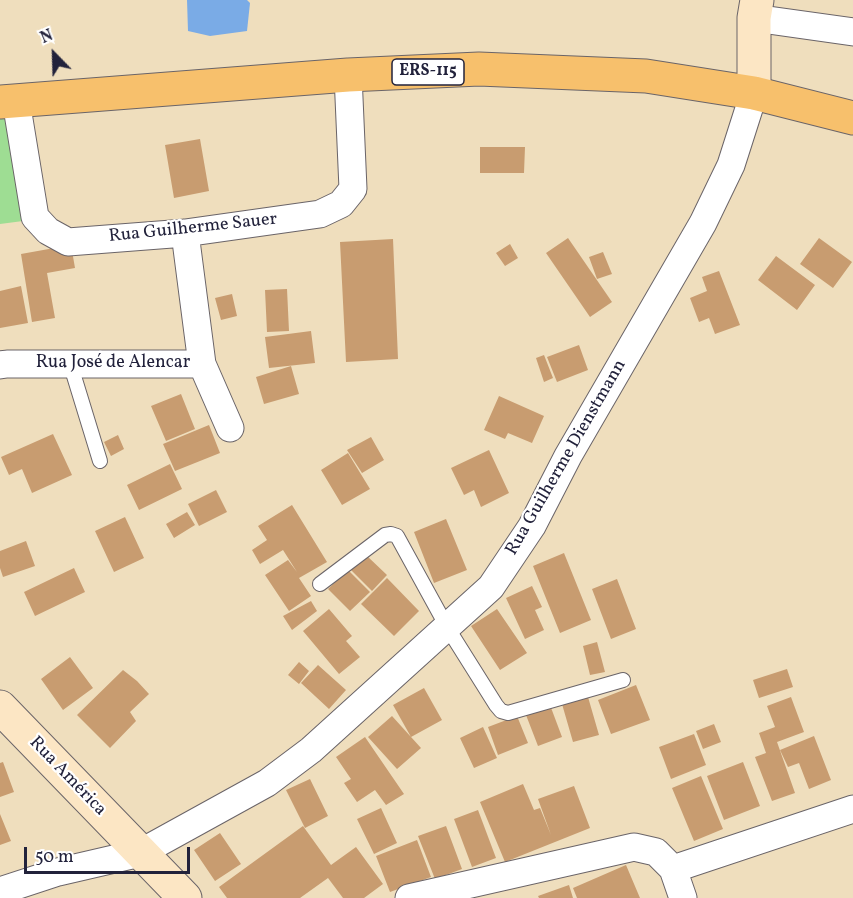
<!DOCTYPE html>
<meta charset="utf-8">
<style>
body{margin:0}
#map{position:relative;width:853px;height:898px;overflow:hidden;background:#efdebd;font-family:Vollkorn,serif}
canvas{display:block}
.north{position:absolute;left:24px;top:24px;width:60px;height:60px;-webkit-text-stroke:4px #fff;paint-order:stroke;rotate:337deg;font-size:16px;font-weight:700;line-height:24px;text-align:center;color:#22223b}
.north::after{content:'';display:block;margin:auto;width:21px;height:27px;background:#22223b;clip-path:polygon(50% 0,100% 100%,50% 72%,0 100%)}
.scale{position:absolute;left:24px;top:847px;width:166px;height:27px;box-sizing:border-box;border:3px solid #22223b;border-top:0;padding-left:8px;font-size:18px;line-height:21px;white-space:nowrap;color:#22223b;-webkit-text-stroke:4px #fff;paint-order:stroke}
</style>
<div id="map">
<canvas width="853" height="898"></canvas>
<div class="north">N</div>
<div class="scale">50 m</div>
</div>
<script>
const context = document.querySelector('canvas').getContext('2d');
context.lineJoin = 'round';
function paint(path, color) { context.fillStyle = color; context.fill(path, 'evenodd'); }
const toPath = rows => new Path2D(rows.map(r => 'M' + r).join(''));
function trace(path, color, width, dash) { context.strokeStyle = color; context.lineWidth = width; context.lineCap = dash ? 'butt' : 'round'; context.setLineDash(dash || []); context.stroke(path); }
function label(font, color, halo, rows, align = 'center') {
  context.font = font + ' Vollkorn,serif'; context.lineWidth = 4.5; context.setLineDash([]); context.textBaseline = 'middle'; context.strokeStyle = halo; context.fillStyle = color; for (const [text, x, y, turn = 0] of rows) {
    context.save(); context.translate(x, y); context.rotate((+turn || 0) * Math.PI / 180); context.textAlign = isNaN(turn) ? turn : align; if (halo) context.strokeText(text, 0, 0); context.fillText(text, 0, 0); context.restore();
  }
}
const green = toPath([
 [15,110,23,221,0,224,0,112]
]);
const water = toPath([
 [187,0,247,0,250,3,247,31,210,36,188,31]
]);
const building = toPath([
 [200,139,209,191,174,198,165,145],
 [480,147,525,147,524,173,480,173],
 [568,238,612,302,590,317,546,253],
 [819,238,852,262,833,288,800,264],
 [393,239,398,359,346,362,340,242],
 [510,244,518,258,505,266,496,253],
 [71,245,75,268,47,273,55,318,32,322,21,254],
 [603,252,612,274,597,279,589,257],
 [776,256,815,285,797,310,758,280],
 [719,271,740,325,715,334,709,318,699,322,690,298,707,291,702,277],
 [21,286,28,323,0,328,0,291],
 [287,289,289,331,267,332,265,290],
 [232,294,237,316,221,320,215,298],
 [311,331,315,363,269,368,265,337],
 [579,345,588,370,557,382,547,357],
 [544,355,553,378,544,382,536,358],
 [291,366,299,394,264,404,256,377],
 [181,394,195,429,166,441,151,406],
 [499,396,544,416,532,443,508,433,505,439,484,430],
 [209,425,220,453,175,471,163,444],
 [53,434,72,475,32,493,22,469,9,475,1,457],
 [118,435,124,449,111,456,104,442],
 [371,437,384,460,362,473,347,450],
 [489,450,509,493,481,507,474,490,464,495,451,468],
 [348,453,370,489,342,505,321,470],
 [170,464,182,489,139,510,127,485],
 [216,490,227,512,199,526,188,504],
 [292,505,327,562,299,578,311,596,289,611,265,575,288,560,297,572,283,550,260,564,252,550,267,540,258,526],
 [187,512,195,525,174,538,166,524],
 [125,517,144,558,114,572,95,531],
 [446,519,467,570,434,583,414,532],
 [26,541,35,566,3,577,0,568,0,551],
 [564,553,591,620,560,633,533,566],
 [366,555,387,575,372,591,351,570],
 [74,568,85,592,35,616,24,592],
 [348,570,370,592,350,611,328,589],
 [387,578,419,611,394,636,361,604],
 [617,579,636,629,611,639,592,589],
 [532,586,542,607,535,610,544,630,525,639,506,598],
 [311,601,317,611,292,630,283,616],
 [329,609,352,636,346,641,360,657,339,674,303,631],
 [497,609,527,653,500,670,471,626],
 [597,642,605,672,590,675,583,646],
 [70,657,93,688,63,710,41,679],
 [299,662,309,671,299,684,288,675],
 [318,665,346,690,329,709,301,683],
 [787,669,793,687,759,698,753,680],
 [123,670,137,681,149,694,130,712,136,721,110,748,77,715],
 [636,685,650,720,611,734,598,700],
 [424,688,442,720,411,737,393,705],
 [588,697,599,735,573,742,562,704],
 [791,697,804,732,777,742,795,793,772,801,755,757,766,753,759,733,775,727,767,706],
 [550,705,562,737,538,746,526,715],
 [392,716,421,748,397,769,368,737],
 [517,716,528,743,498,755,488,727],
 [714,724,721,742,703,749,696,731],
 [483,727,497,758,474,768,460,738],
 [694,734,706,765,671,779,659,747],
 [814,736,831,780,809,789,799,763,788,767,780,750],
 [365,737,404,794,386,805,375,790,357,802,344,783,351,779,336,757],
 [3,762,14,792,0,797,0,763],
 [743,762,760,806,724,820,707,776],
 [701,776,723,829,694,841,672,788],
 [310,779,328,816,305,828,286,790],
 [523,784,534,810,540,808,551,835,538,799,574,786,590,828,505,862,480,802],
 [381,808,397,843,374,854,357,819],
 [478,810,496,858,472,867,454,819],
 [0,814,11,841,0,845],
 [303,826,331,865,356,847,383,884,364,898,343,898,328,878,300,898,227,898,219,887],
 [446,826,462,869,435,879,418,836],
 [220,833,241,864,215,881,194,850],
 [417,840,431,877,390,892,376,856],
 [626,865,640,898,577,898,573,888],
 [569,885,573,898,539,898,538,896]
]);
const lane = toPath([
 [70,363,100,461],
 [320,584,385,535,391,534,397,536,447,627,496,705,501,711,508,713,623,680]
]);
const street = toPath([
 [754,18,853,32],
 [16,101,35,217,48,231,68,242,185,233,320,214,341,204,353,189,348,75],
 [202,364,230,428],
 [0,365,7,364,202,364,185,233],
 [673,869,853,809],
 [0,891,58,872,140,853,267,783,311,750,491,587,532,526,568,456,703,223,731,165,754,93],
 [409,898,634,847,656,852,673,869,683,898]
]);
const secondary = toPath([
 [754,93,754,18,757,0],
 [0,707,185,898]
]);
const primary = toPath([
 [0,102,348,75,479,69,646,76,754,93,853,118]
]);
const shields = [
 [428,72,72]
];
const shieldNames = [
 ["ERS-115",428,72]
];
const streetNames = [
 ["Rua Guilherme Sauer",193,229,-6],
 ["Rua José de Alencar",113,364],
 ["Rua Guilherme Dienstmann",567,458,-60],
 ["Rua América",67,777,46]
];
paint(green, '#9edd93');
paint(water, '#7aabe6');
paint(building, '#c89c70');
trace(lane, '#6a6468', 16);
trace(street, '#6a6468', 29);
trace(secondary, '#6a6468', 35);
trace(primary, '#6a6468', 35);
trace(lane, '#fff', 14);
trace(street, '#fff', 27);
trace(secondary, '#fce6c4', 33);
trace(primary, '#f7c06c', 33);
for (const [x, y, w] of shields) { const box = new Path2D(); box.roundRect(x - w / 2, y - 13, w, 26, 4.5); context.fillStyle = '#fff'; context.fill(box); trace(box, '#22223b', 1.5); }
label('bold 16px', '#22223b', null, shieldNames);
label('18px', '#22223b', '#fff', streetNames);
</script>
